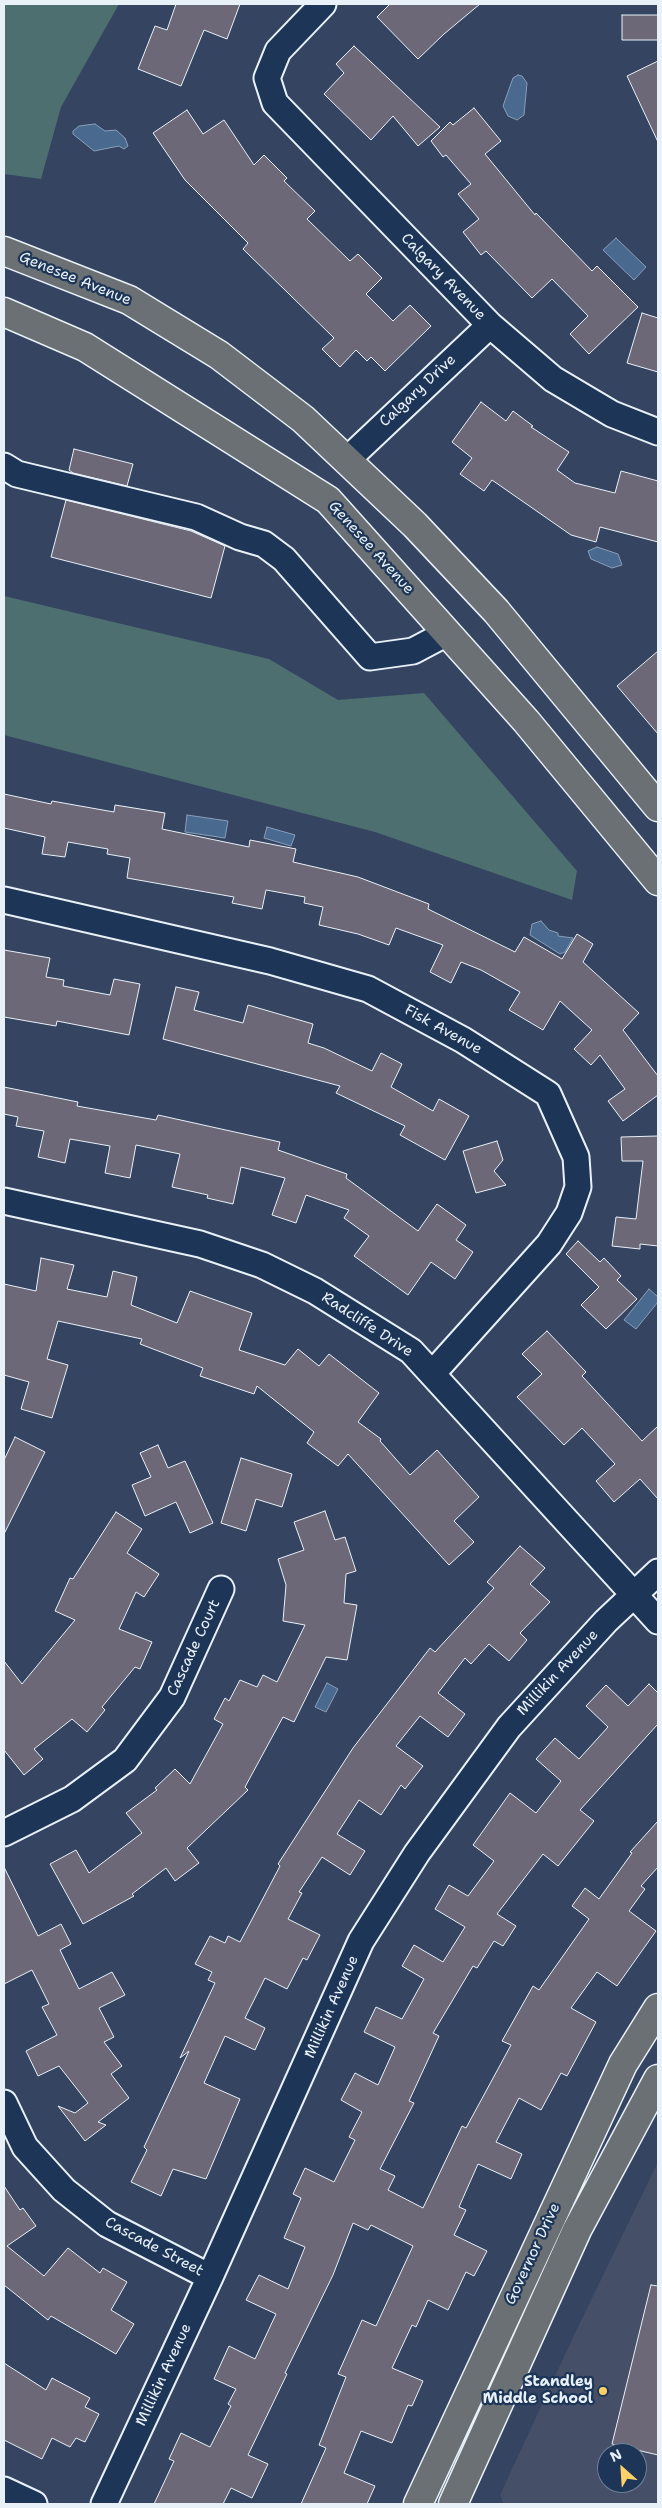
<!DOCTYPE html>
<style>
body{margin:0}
#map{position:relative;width:662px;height:2508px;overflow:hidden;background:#354461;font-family:"Shantell Sans",sans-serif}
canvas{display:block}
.frame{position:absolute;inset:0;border:5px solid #e8f1f8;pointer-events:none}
.north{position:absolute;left:597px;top:2443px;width:50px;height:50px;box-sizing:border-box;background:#1d3557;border:1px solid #6e8097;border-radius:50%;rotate:334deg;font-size:14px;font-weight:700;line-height:20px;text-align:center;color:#e8f1f8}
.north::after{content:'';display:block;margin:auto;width:18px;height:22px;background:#ffd166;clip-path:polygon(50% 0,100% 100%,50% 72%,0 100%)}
</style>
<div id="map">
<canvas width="662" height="2508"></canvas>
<div class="frame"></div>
<div class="north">N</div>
</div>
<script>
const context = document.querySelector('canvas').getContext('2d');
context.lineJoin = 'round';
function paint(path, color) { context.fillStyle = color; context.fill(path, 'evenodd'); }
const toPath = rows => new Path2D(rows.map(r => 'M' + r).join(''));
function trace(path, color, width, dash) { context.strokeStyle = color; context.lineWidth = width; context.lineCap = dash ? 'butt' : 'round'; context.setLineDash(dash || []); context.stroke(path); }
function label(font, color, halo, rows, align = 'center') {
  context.font = font + ' "Shantell Sans",sans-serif'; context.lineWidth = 4.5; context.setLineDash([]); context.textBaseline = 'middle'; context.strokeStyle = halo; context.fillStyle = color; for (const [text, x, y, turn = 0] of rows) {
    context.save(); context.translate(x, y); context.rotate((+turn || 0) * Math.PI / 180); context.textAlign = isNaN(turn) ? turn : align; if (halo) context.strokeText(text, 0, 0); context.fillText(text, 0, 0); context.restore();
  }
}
const built = toPath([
 [658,2162,658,2504,504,2504,500,2495,577,2329],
 [607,2453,637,2453,637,2483,607,2483]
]);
const green = toPath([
 [4,4,119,4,61,107,41,179,4,174],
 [4,596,269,659,338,700,424,693,577,871,572,900,375,832,4,735]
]);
const water = toPath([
 [518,75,522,76,527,83,524,115,517,120,508,116,503,106,513,78,518,75],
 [95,124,105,131,116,130,125,138,128,146,124,149,119,146,94,151,73,134,73,131,79,126,95,124],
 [616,238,646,267,634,280,603,250,616,238],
 [597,547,618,554,622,565,612,568,591,559,588,551,597,547],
 [187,815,228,821,225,838,185,832,187,815],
 [267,827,295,835,291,846,264,838,267,827],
 [541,921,549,930,558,933,558,936,573,938,565,952,560,954,530,935,532,924,541,921],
 [649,1289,658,1297,658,1302,636,1329,624,1320,649,1289],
 [327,1683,338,1689,326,1712,315,1707,327,1683]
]);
const building = toPath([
 [176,4,240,4,227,39,204,30,181,86,138,69,155,26,167,30,176,4],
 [390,4,480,4,444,34,418,59,377,17,390,4],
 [622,15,658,15,658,40,622,40,622,15],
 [354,46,440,127,418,146,393,116,371,140,324,94,344,73,336,64,354,46],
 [658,61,658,142,627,76,658,61],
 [474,108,501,141,485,154,535,215,536,213,592,271,597,266,638,307,589,354,570,334,588,316,552,279,532,298,486,251,481,255,463,232,479,219,458,194,471,184,446,155,443,157,431,141,450,122,453,125,474,108],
 [187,110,203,134,224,120,254,165,264,155,287,178,284,181,315,211,307,219,350,261,358,254,382,278,366,294,393,321,410,305,431,326,385,371,371,357,367,361,356,350,340,367,322,349,334,338,243,249,248,243,185,180,153,133,187,110],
 [642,313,658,318,658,372,627,363,642,313],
 [481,402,506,421,513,411,533,426,531,427,569,452,557,470,575,483,615,493,621,471,658,481,658,542,600,527,596,542,571,535,492,480,484,491,460,474,472,458,452,442,481,402],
 [74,449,133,464,127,486,73,473,69,470,74,449],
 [66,500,191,531,225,546,211,598,51,557,66,500],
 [658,651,658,734,617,686,658,651],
 [4,794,51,804,52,801,114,812,115,805,165,813,162,829,249,847,250,840,296,849,293,862,358,877,429,904,428,909,515,952,524,937,562,959,577,934,593,944,583,962,639,1013,623,1030,658,1076,658,1095,623,1121,608,1101,625,1089,600,1055,591,1065,574,1049,592,1030,560,1001,543,1030,509,1010,520,992,481,970,461,962,451,983,430,972,443,945,396,928,389,945,358,934,319,925,323,907,304,903,305,897,266,890,262,909,232,903,234,897,127,878,130,858,107,854,108,849,68,842,65,857,42,854,45,837,4,828,4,794],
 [4,950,50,958,46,977,64,980,63,986,110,995,114,979,140,984,129,1035,57,1021,56,1026,4,1017,4,950],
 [176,987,199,992,194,1010,243,1023,248,1005,313,1024,308,1043,324,1048,372,1071,381,1053,402,1064,391,1087,433,1111,439,1099,469,1116,445,1160,400,1135,405,1126,336,1093,340,1086,163,1039,176,987],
 [4,1087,78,1102,77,1106,156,1120,158,1115,280,1142,278,1150,347,1174,346,1178,418,1231,437,1204,466,1225,456,1240,473,1252,455,1279,431,1262,408,1295,354,1256,369,1236,344,1218,349,1210,306,1195,296,1223,272,1215,285,1178,241,1167,233,1204,207,1198,208,1195,172,1187,180,1154,136,1145,130,1178,105,1173,110,1146,70,1139,65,1163,38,1157,44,1131,16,1126,18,1117,4,1114,4,1087],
 [658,1136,658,1246,640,1244,640,1249,612,1246,616,1217,636,1219,643,1161,622,1161,621,1137,658,1136],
 [497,1141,503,1160,494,1171,506,1185,476,1193,463,1151,497,1141],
 [578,1241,600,1262,604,1258,621,1276,617,1280,637,1299,606,1329,581,1305,599,1287,566,1254,578,1241],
 [41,1258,74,1265,67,1289,107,1297,113,1271,137,1277,131,1305,177,1323,190,1291,252,1313,239,1350,285,1365,298,1349,319,1366,329,1354,379,1393,358,1422,381,1439,380,1441,410,1475,437,1450,479,1497,454,1521,474,1542,449,1565,348,1454,338,1466,307,1443,314,1432,257,1386,254,1394,200,1376,203,1368,140,1344,142,1339,58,1321,47,1359,68,1365,52,1418,21,1409,29,1382,4,1375,4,1284,36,1291,41,1258],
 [547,1331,586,1372,582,1376,642,1441,658,1426,658,1499,640,1479,614,1502,596,1481,615,1464,582,1428,564,1445,517,1397,542,1374,522,1354,547,1331],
 [15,1437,45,1452,4,1534,4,1460,15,1437],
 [158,1445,168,1468,185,1461,213,1523,190,1533,176,1502,145,1516,132,1485,151,1477,140,1453,158,1445],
 [241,1458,292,1474,282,1507,256,1499,246,1531,221,1523,241,1458],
 [325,1511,335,1540,345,1537,356,1571,346,1574,344,1603,357,1605,347,1660,326,1657,294,1722,283,1717,245,1787,248,1790,187,1848,199,1863,175,1881,166,1868,132,1894,134,1896,83,1924,50,1864,76,1850,89,1873,142,1833,126,1813,157,1790,155,1788,175,1769,190,1784,223,1724,214,1719,225,1698,229,1701,240,1680,257,1687,263,1675,277,1682,305,1625,283,1621,286,1585,278,1559,304,1550,294,1522,325,1511],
 [116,1512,142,1529,127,1553,159,1574,144,1597,136,1592,119,1629,152,1642,140,1669,135,1667,102,1707,105,1710,87,1732,72,1719,34,1749,43,1759,24,1775,4,1750,4,1661,22,1684,75,1620,55,1611,70,1578,73,1579,116,1512],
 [520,1546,545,1568,530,1584,550,1602,520,1633,527,1640,509,1661,489,1644,471,1664,465,1658,438,1693,465,1714,448,1737,420,1716,396,1746,423,1766,405,1789,401,1785,381,1815,359,1800,337,1834,365,1851,350,1875,322,1857,299,1892,302,1893,288,1919,320,1935,307,1960,303,1958,287,1989,265,1978,245,2018,265,2028,255,2050,225,2036,204,2083,240,2099,206,2179,173,2169,161,2196,131,2182,147,2150,144,2147,189,2051,180,2058,215,1983,208,1980,212,1972,195,1964,210,1936,225,1943,228,1936,240,1942,280,1866,278,1864,353,1748,430,1648,435,1652,494,1588,487,1582,520,1546],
 [649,1684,658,1693,658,1724,580,1810,594,1821,558,1866,543,1854,497,1914,516,1926,503,1946,494,1941,477,1968,473,1966,433,2033,439,2036,409,2101,414,2103,380,2169,395,2176,388,2190,423,2208,462,2126,466,2128,511,2045,502,2041,533,1986,539,1990,589,1919,572,1906,585,1888,599,1899,632,1853,630,1852,658,1821,658,1867,641,1886,645,1889,629,1911,656,1931,617,1986,597,1972,571,2008,596,2022,567,2076,561,2073,541,2110,519,2098,496,2142,522,2154,511,2179,478,2164,459,2207,466,2210,454,2235,487,2251,474,2276,466,2272,448,2310,428,2300,416,2327,412,2325,392,2368,423,2381,412,2406,408,2405,392,2443,361,2431,344,2473,375,2486,367,2504,301,2504,326,2448,319,2445,346,2377,338,2374,362,2320,376,2326,413,2246,371,2225,368,2230,353,2223,333,2275,285,2373,287,2374,248,2455,268,2464,252,2498,231,2488,223,2504,154,2504,174,2461,169,2459,181,2433,210,2447,231,2406,228,2404,236,2389,214,2379,229,2346,255,2359,276,2314,246,2300,259,2275,288,2289,305,2247,284,2238,301,2198,293,2194,305,2168,334,2182,355,2140,349,2137,362,2112,341,2100,355,2073,378,2085,395,2047,364,2032,376,2007,402,2019,424,1979,402,1966,414,1945,443,1962,465,1927,435,1909,449,1885,468,1896,494,1861,473,1845,510,1793,536,1813,561,1781,536,1759,555,1738,579,1759,608,1727,586,1706,606,1685,628,1706,649,1684],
 [4,1867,38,1936,61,1924,71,1944,60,1950,79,1989,112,1972,125,1995,99,2008,114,2037,104,2042,122,2066,111,2074,129,2098,98,2122,106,2125,85,2141,58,2106,75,2113,88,2103,59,2066,38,2076,26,2051,57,2035,42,2007,49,2004,32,1970,4,1984,4,1867],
 [4,2186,20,2210,23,2208,36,2226,7,2246,44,2276,68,2248,100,2273,103,2268,127,2282,111,2310,134,2324,116,2354,51,2316,48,2320,4,2285,4,2186],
 [651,2285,658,2286,658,2455,612,2444,651,2285],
 [4,2363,46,2390,52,2378,90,2398,85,2407,99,2414,85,2442,76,2438,70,2447,52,2438,42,2459,4,2440,4,2363]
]);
const minor = toPath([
 [323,4,278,51,267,78,275,103,490,325,553,379,612,414,658,432],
 [348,459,490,325],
 [4,466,17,474,196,517,240,537,264,544,284,559,370,657,413,651,447,633],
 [4,900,270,961,368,989,463,1040,548,1094,576,1157,578,1187,569,1213,549,1244,432,1374],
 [4,1201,200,1244,262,1265,315,1291,411,1351,658,1621],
 [4,1833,72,1799,125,1760,172,1697,221,1589],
 [4,2103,25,2147,64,2190,107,2224,210,2277],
 [4,2490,34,2504],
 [104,2504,210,2277,361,1941,417,1853,509,1727,606,1621,658,1572]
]);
const major = toPath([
 [4,251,129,300,219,355,303,419,415,525,496,611,658,807],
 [4,312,85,347,328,500,526,721,658,881],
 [418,2504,623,2064,658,2008],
 [453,2504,577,2230,658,2079]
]);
const markers = [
 [603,2391,5,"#ffd166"]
];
const streetNames = [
 ["Calgary Avenue",443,277,46],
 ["Genesee Avenue",75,279,22],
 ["Calgary Drive",418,391,-43],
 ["Genesee Avenue",371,548,48],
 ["Fisk Avenue",443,1030,29],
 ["Radcliffe Drive",367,1325,33],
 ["Cascade Court",194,1648,-65],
 ["Millikin Avenue",558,1673,-47],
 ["Millikin Avenue",332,2007,-66],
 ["Cascade Street",154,2247,28],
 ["Governor Drive",533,2254,-65],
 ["Millikin Avenue",164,2375,-65]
];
const poiNames = [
 ["Standley",593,2382],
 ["Middle School",593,2399]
];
paint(built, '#464f68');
paint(green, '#4d6f70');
paint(water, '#49698f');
trace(water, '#899fb9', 1);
paint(building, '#6c6877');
trace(building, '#e8f1f8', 1);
trace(minor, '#e8f1f8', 29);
trace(major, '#e8f1f8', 31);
trace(minor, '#1d3557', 25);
trace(major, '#6b7074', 28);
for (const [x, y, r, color] of markers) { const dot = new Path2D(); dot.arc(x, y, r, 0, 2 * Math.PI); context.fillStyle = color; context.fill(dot); trace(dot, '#1d3557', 2); }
label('15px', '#e8f1f8', '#1d3557', streetNames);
label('bold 15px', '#e8f1f8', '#1d3557', poiNames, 'right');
</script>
